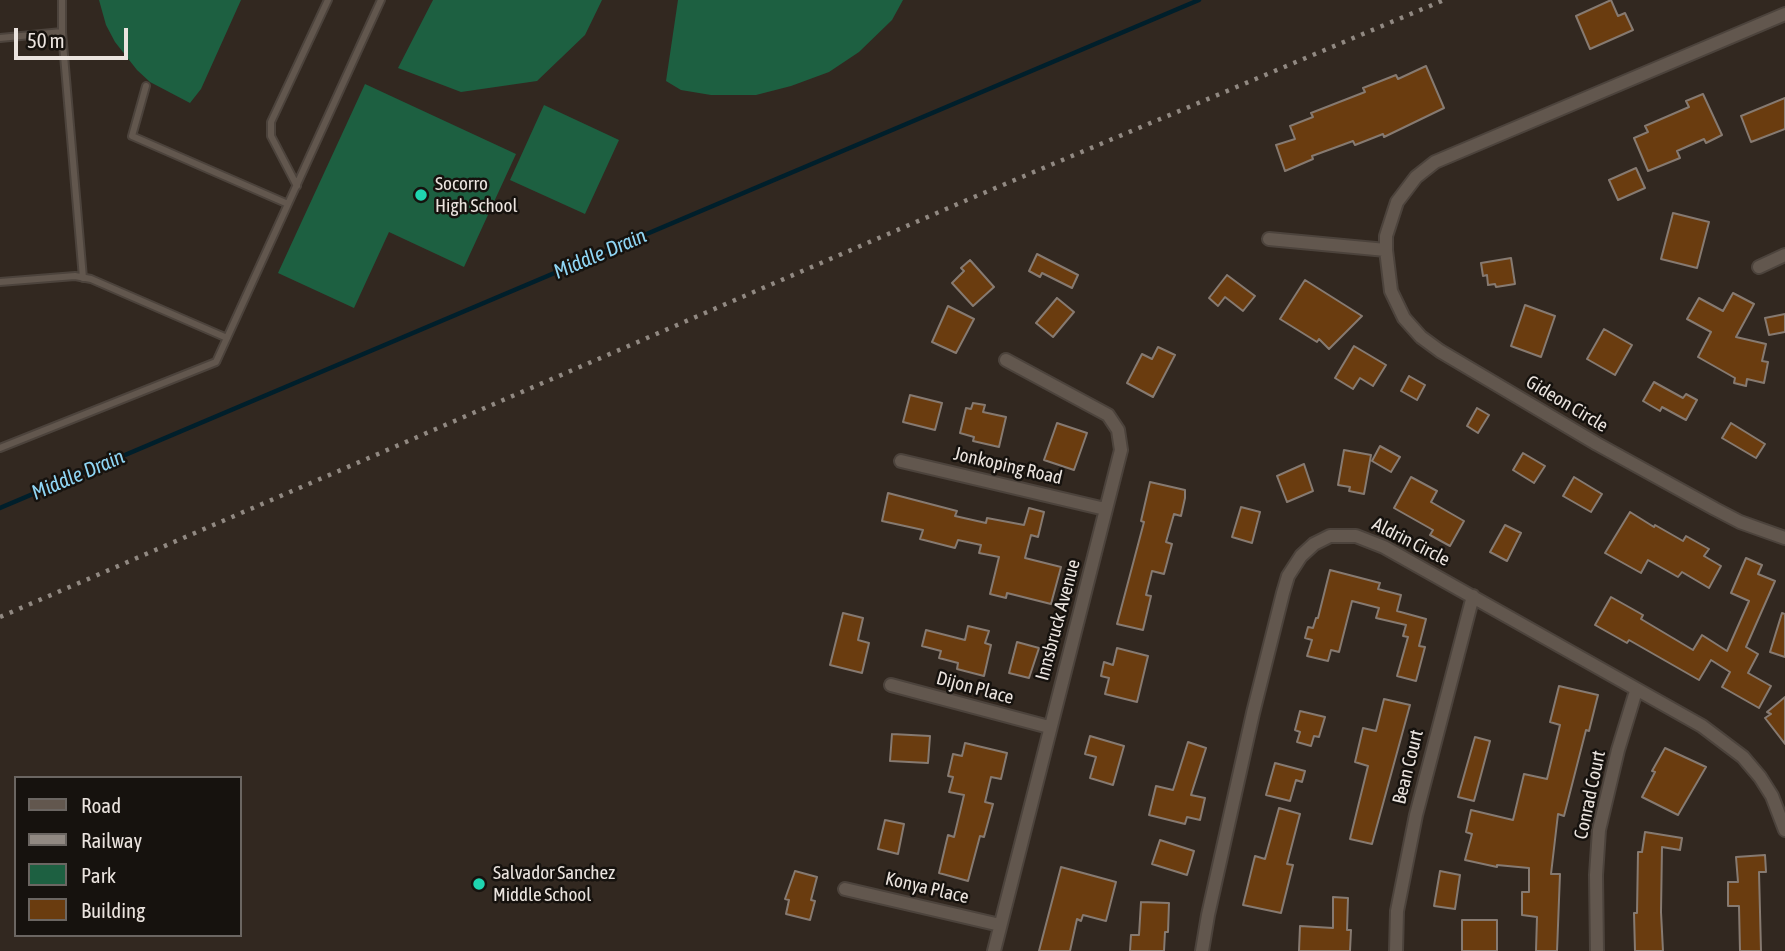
<!DOCTYPE html>
<style>
body{margin:0}
#map{position:relative;width:1785px;height:951px;overflow:hidden;background:#322820;font-family:"Asap Condensed",sans-serif}
canvas{display:block}
.legend{position:absolute;left:14px;top:776px;width:228px;height:161px;box-sizing:border-box;background:#16120e;border:2px solid #6b6662;margin:0;padding:9px 12px;list-style:none;font-size:21px;color:#ebe4df}
.legend li{display:flex;align-items:center;gap:14px;height:35px}
.legend b{width:35px;border:2px solid #6b6662}
.scale{position:absolute;left:14px;top:28px;width:114px;height:32px;box-sizing:border-box;border:4px solid #ebe4df;border-top:0;padding-left:9px;font-size:21px;line-height:24px;white-space:nowrap;color:#ebe4df;-webkit-text-stroke:5px #16120e;paint-order:stroke}
</style>
<div id="map">
<canvas width="1785" height="951"></canvas>
<ul class="legend">
<li><b style="height:9px;background:#62574e"></b>Road</li>
<li><b style="height:9px;background:#918982"></b>Railway</li>
<li><b style="height:19px;background:#1d6041"></b>Park</li>
<li><b style="height:19px;background:#6a3c0f"></b>Building</li>
</ul>
<div class="scale">50 m</div>
</div>
<script>
const context = document.querySelector('canvas').getContext('2d');
context.lineJoin = 'round';
function paint(path, color) { context.fillStyle = color; context.fill(path, 'evenodd'); }
const toPath = rows => new Path2D(rows.map(r => 'M' + r).join(''));
function trace(path, color, width, dash) { context.strokeStyle = color; context.lineWidth = width; context.lineCap = dash ? 'butt' : 'round'; context.setLineDash(dash || []); context.stroke(path); }
function label(font, color, halo, rows, align = 'center') {
  context.font = font + ' "Asap Condensed",sans-serif'; context.lineWidth = 5; context.setLineDash([]); context.textBaseline = 'middle'; context.strokeStyle = halo; context.fillStyle = color; for (const [text, x, y, turn = 0] of rows) {
    context.save(); context.translate(x, y); context.rotate((+turn || 0) * Math.PI / 180); context.textAlign = isNaN(turn) ? turn : align; if (halo) context.strokeText(text, 0, 0); context.fillText(text, 0, 0); context.restore();
  }
}
const green = toPath([
 [99,0,241,0,201,89,190,103,150,82,137,70,115,42,106,25],
 [433,0,602,0,585,35,537,81,461,92,398,68],
 [678,0,903,0,892,20,859,52,829,72,791,86,756,95,711,95,681,90,666,81],
 [365,84,516,154,464,267,389,232,354,308,278,273],
 [544,105,619,140,585,214,510,180]
]);
const stream = toPath([
 [0,508,1199,0]
]);
const building = toPath([
 [1611,0,1618,16,1625,13,1633,30,1590,49,1576,16,1611,0],
 [1426,66,1444,108,1384,137,1383,134,1355,145,1353,141,1312,156,1313,159,1285,171,1276,145,1295,139,1290,126,1313,117,1311,113,1365,92,1363,88,1396,75,1398,79,1426,66],
 [1703,94,1722,135,1706,143,1704,139,1677,151,1680,158,1648,171,1634,138,1648,132,1645,126,1689,107,1686,101,1703,94],
 [1785,98,1785,129,1751,142,1741,116,1785,98],
 [1636,168,1645,188,1618,200,1609,180,1636,168],
 [1673,213,1709,222,1697,268,1661,259,1673,213],
 [1037,254,1078,275,1072,288,1042,273,1040,277,1029,271,1037,254],
 [1511,258,1515,284,1496,287,1495,284,1488,285,1487,275,1483,276,1481,263,1511,258],
 [970,260,994,287,973,306,952,283,964,271,961,268,970,260],
 [1227,275,1255,296,1243,311,1225,297,1218,306,1209,298,1227,275],
 [1305,280,1362,316,1329,349,1319,339,1317,342,1280,319,1305,280],
 [1733,293,1754,304,1736,337,1766,344,1762,361,1768,362,1764,383,1747,379,1746,386,1734,383,1735,378,1698,357,1711,332,1687,319,1699,298,1723,311,1733,293],
 [1057,298,1074,312,1053,337,1036,323,1057,298],
 [1525,305,1555,316,1541,357,1511,346,1525,305],
 [948,306,974,319,956,353,932,342,948,306],
 [1785,314,1785,332,1769,335,1765,318,1785,314],
 [1604,329,1632,345,1615,375,1587,359,1604,329],
 [1354,346,1386,365,1373,386,1360,378,1353,389,1335,378,1354,346],
 [1158,347,1175,355,1153,397,1127,383,1142,354,1152,359,1158,347],
 [1409,376,1425,385,1417,400,1401,391,1409,376],
 [1654,382,1683,398,1686,394,1697,400,1686,420,1662,407,1660,411,1643,401,1654,382],
 [910,395,942,403,935,430,903,422,910,395],
 [973,403,985,405,983,412,1006,417,999,447,973,441,974,437,960,433,966,408,971,409,973,403],
 [1477,408,1489,415,1478,433,1467,426,1477,408],
 [1057,423,1087,433,1074,470,1044,460,1057,423],
 [1731,423,1765,444,1756,458,1722,438,1731,423],
 [1380,446,1400,457,1391,472,1372,461,1380,446],
 [1344,450,1371,455,1364,494,1349,491,1350,487,1338,485,1344,450],
 [1523,453,1545,466,1534,483,1513,470,1523,453],
 [1304,464,1313,491,1287,502,1277,476,1304,464],
 [1411,477,1437,491,1431,502,1464,521,1450,546,1430,535,1433,530,1394,508,1411,477],
 [1574,477,1602,494,1591,512,1563,496,1574,477],
 [1150,482,1185,490,1185,498,1181,516,1174,514,1166,542,1172,544,1164,574,1152,571,1146,595,1151,596,1143,630,1117,624,1144,522,1141,521,1150,482],
 [888,493,957,511,955,516,986,523,987,518,1024,525,1029,508,1044,512,1038,537,1031,535,1025,558,1061,567,1051,604,1007,593,1006,598,990,594,999,557,979,553,981,545,958,540,955,548,920,539,923,530,882,521,888,493],
 [1241,507,1260,512,1252,543,1232,537,1241,507],
 [1630,512,1654,527,1655,525,1683,541,1686,536,1709,549,1704,556,1721,566,1709,588,1682,572,1678,577,1648,560,1641,573,1605,553,1630,512],
 [1505,525,1521,533,1507,561,1490,552,1505,525],
 [1746,558,1762,565,1758,574,1775,581,1746,647,1758,654,1748,673,1771,686,1759,708,1722,687,1730,672,1711,660,1699,680,1629,640,1627,643,1595,625,1611,597,1643,615,1641,619,1693,650,1702,635,1727,651,1749,601,1731,593,1746,558],
 [1330,570,1380,583,1378,589,1401,595,1397,611,1426,619,1419,646,1425,647,1416,681,1397,676,1408,637,1403,636,1406,625,1376,618,1379,608,1352,601,1339,652,1331,650,1328,661,1307,656,1312,640,1305,638,1308,627,1313,628,1316,618,1318,618,1330,570],
 [843,613,863,618,858,640,869,643,862,673,830,665,843,613],
 [1782,613,1785,614,1785,657,1770,652,1782,613],
 [968,626,989,631,985,643,991,645,984,676,957,669,958,663,939,658,941,651,922,646,926,630,965,640,968,626],
 [1017,642,1039,648,1029,678,1009,673,1017,642],
 [1117,648,1148,656,1137,702,1105,694,1109,678,1101,676,1104,662,1113,665,1117,648],
 [1559,686,1598,695,1589,731,1586,730,1564,816,1558,814,1551,874,1560,874,1557,951,1536,951,1537,917,1522,915,1522,892,1529,892,1529,868,1497,865,1497,867,1465,860,1472,834,1466,832,1471,810,1513,820,1524,774,1547,779,1560,725,1550,722,1559,686],
 [1785,697,1785,744,1765,718,1771,714,1767,712,1785,697],
 [1384,699,1410,705,1372,844,1350,839,1368,766,1355,762,1363,728,1376,731,1384,699],
 [1300,711,1325,717,1319,737,1314,736,1311,746,1297,742,1300,732,1295,730,1300,711],
 [892,734,930,736,928,763,890,761,892,734],
 [1090,736,1124,746,1113,785,1090,778,1096,757,1085,754,1090,736],
 [1475,737,1490,741,1474,801,1458,797,1475,737],
 [1188,742,1206,748,1191,795,1205,798,1200,820,1187,817,1185,824,1149,815,1156,786,1173,790,1188,742],
 [965,743,1007,753,1001,779,991,777,985,802,993,804,984,837,980,836,968,881,939,873,948,835,954,837,964,795,949,792,953,777,948,776,953,754,962,756,965,743],
 [1665,748,1706,767,1678,815,1642,797,1655,772,1652,771,1665,748],
 [1275,763,1305,771,1302,782,1296,780,1290,801,1266,795,1275,763],
 [1279,808,1300,814,1287,864,1293,865,1281,913,1243,905,1255,856,1265,859,1279,808],
 [885,820,904,824,898,854,878,849,885,820],
 [1645,832,1682,838,1680,850,1662,847,1661,912,1663,951,1635,951,1634,913,1637,913,1638,852,1642,852,1645,832],
 [1160,840,1194,851,1187,875,1152,864,1160,840],
 [1765,855,1766,872,1759,872,1761,951,1740,951,1739,906,1728,906,1728,882,1738,882,1736,857,1765,855],
 [1061,867,1116,882,1106,921,1083,915,1081,921,1077,919,1070,951,1039,951,1061,867],
 [795,871,817,877,811,900,815,901,810,920,786,914,789,900,785,899,795,871],
 [1440,871,1460,875,1455,909,1434,906,1440,871],
 [1333,897,1348,898,1347,930,1351,930,1350,951,1299,951,1300,926,1333,928,1333,897],
 [1141,902,1169,903,1168,932,1165,932,1164,951,1130,951,1131,935,1139,935,1141,902],
 [1462,920,1497,920,1497,951,1462,951,1462,920]
]);
const service = toPath([
 [62,32,83,278],
 [0,38,62,32,62,0],
 [146,86,132,136,288,204],
 [297,186,271,136,271,122,328,0],
 [0,282,75,276,91,279,227,338],
 [0,448,216,362,381,0]
]);
const minor = toPath([
 [1785,14,1435,162,1416,177,1397,202,1386,236,1386,250,1391,291,1404,318,1421,337,1440,351,1597,444,1715,509,1740,522,1785,538],
 [1269,239,1386,250],
 [1759,267,1785,255],
 [901,461,1105,509],
 [891,685,1049,727],
 [845,889,1000,925],
 [994,951,1121,450,1118,430,1108,415,1006,360],
 [1202,951,1208,915,1253,713,1283,593,1288,576,1301,556,1314,544,1330,536,1356,536,1384,547,1702,726,1743,757,1760,777,1772,796,1785,830],
 [1396,951,1397,911,1416,815,1473,596],
 [1597,951,1596,875,1599,830,1618,750,1636,691]
]);
const rail = toPath([
 [0,617,967,200,1444,0]
]);
const markers = [
 [421,195,7,"#1fd5b0"],
 [479,884,7,"#1fd5b0"]
];
const poiNames = [
 ["Socorro",435,184],
 ["High School",435,206],
 ["Salvador Sanchez",493,873],
 ["Middle School",493,895]
];
const streetNames = [
 ["Gideon Circle",1567,404,31],
 ["Jonkoping Road",1008,466,13],
 ["Aldrin Circle",1411,542,27],
 ["Innsbruck Avenue",1058,620,-75],
 ["Dijon Place",975,688,15],
 ["Bean Court",1408,767,-76],
 ["Conrad Court",1590,795,-78],
 ["Konya Place",927,888,13]
];
const waterNames = [
 ["Middle Drain",600,254,-23],
 ["Middle Drain",78,475,-23]
];
paint(green, '#1d6041');
trace(stream, '#001f2b', 4.5);
paint(building, '#6a3c0f');
trace(building, '#867a71', 2);
trace(service, '#4c433c', 10);
trace(minor, '#4c433c', 16);
trace(service, '#62574e', 6);
trace(minor, '#62574e', 12);
trace(rail, '#918982', 4.5, [3.5, 7]);
for (const [x, y, r, color] of markers) { const dot = new Path2D(); dot.arc(x, y, r, 0, 2 * Math.PI); context.fillStyle = color; context.fill(dot); trace(dot, '#16120e', 2.5); }
label('19px', '#ebe4df', '#16120e', poiNames, 'left');
label('19px', '#ebe4df', '#16120e', streetNames);
label('italic 21px', '#8fd5f4', '#16120e', waterNames);
</script>
